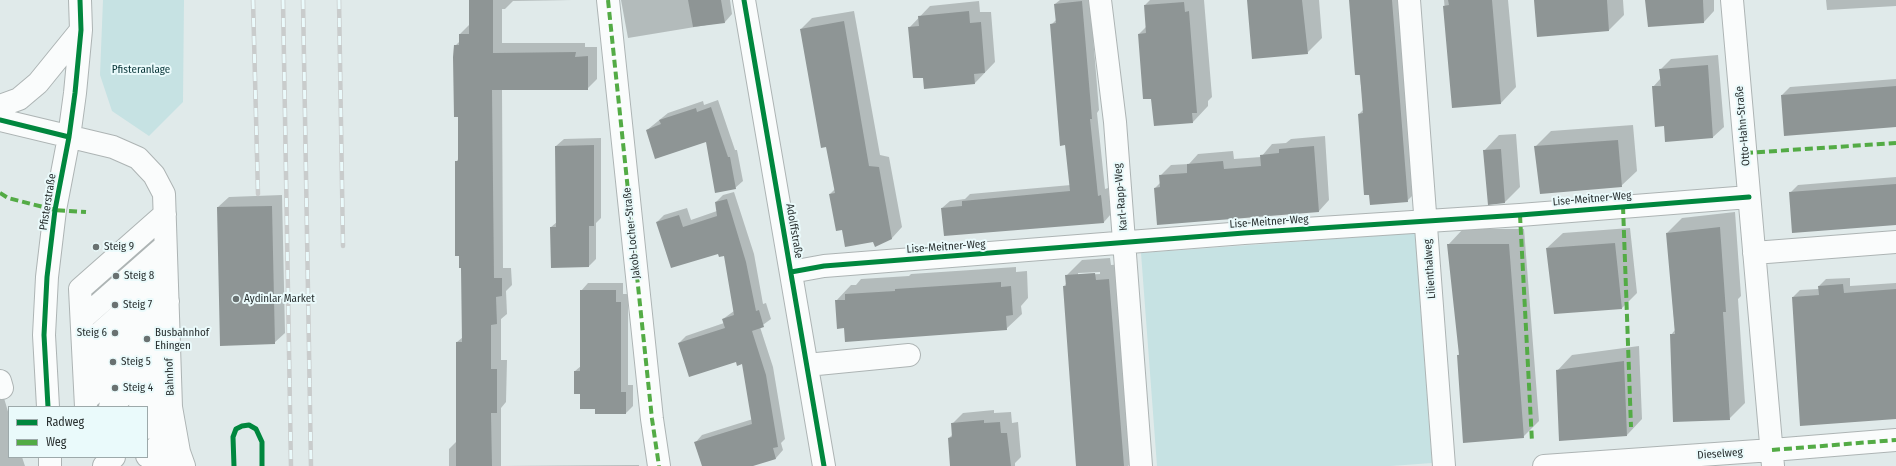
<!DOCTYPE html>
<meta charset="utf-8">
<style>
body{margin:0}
#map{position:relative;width:1896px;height:466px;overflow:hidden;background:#e0eaea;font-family:"Fira Sans Condensed",sans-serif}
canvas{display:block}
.legend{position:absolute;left:8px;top:406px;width:140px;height:52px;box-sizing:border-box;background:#eafafb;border:1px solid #9da9aa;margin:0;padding:5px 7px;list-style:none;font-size:12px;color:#293030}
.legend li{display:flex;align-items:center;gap:8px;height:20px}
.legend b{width:20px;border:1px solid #9da9aa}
</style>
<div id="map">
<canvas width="1896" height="466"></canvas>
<ul class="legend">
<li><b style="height:5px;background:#00873e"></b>Radweg</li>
<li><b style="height:5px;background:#53ab45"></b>Weg</li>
</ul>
</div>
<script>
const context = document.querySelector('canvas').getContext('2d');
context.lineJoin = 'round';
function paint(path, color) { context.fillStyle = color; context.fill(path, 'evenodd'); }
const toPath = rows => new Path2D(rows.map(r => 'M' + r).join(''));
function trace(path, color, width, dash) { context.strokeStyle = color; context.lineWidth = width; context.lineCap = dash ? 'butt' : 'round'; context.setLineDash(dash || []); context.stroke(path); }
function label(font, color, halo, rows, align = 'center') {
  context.font = font + ' "Fira Sans Condensed",sans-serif'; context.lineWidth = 4; context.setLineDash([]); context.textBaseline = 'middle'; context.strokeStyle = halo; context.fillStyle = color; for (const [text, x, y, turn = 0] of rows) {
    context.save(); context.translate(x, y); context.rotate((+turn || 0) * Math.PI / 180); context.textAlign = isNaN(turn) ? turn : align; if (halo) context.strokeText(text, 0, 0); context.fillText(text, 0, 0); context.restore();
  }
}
const green = toPath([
 [103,0,184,0,183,102,149,136,112,111,100,75],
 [1415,233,1432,463,1391,466,1157,466,1141,253]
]);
const shadow = toPath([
 [470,0,572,0,513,1,505,9,502,9,502,43,585,43,585,47,597,47,597,79,587,89,502,89,503,268,511,268,512,285,506,291,507,314,501,319,501,360,507,360,506,402,501,408,501,466,449,466,449,449,457,441,457,342,463,337,462,267,456,162,459,158,459,116,455,46,460,41,460,34,470,24],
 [621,0,730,0,732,14,725,22,628,38],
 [1060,0,1090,0,1099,110,1097,113,1105,189,1108,188,1111,214,1104,222,942,208,950,201,965,199,970,194,1071,185,1051,25,1057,19,1055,4],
 [1150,0,1204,0,1212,97,1208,101,1208,106,1193,122,1152,98,1139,34,1147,26,1145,5],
 [1248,0,1319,0,1322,38,1307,53],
 [1350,0,1406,0,1420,188,1407,201,1359,114,1364,109],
 [1444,0,1508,0,1516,87,1501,103,1453,107],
 [1535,0,1623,0,1624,15,1609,30],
 [1646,0,1714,0,1714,11,1704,22],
 [1826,0,1896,0,1896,6,1827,10],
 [979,1,980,12,991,12,995,62,975,83,924,76,909,28,930,6],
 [854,11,880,155,889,157,902,227,892,238,873,241,843,228,830,194,836,188,801,29,812,18],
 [1718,55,1724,127,1713,137,1666,141,1665,125,1653,87,1661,78,1660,70,1671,59],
 [1896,79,1896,126,1785,135,1782,95,1790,87],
 [718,100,735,150,737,150,743,181,735,188,707,140,647,130,668,113,703,101,704,105],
 [1633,125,1637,171,1621,186,1535,147,1551,131],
 [1516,134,1520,187,1505,202,1489,204,1484,151,1499,135],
 [1325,136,1329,200,1319,211,1155,188,1161,182,1160,176,1171,165,1189,164,1198,154,1233,151,1234,159,1261,157,1272,144,1286,143,1291,139],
 [601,138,601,218,596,223,596,259,589,266,551,227,557,222,556,146,564,139],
 [1896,177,1896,224,1790,193,1798,185],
 [734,192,754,254,763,304,766,303,771,319,760,327,773,367,785,439,781,443,783,450,776,458,753,465,703,466,695,443,702,435,753,419,743,363,679,343,686,336,724,323,723,319,734,311,725,254,657,222,664,215,687,208,691,220,717,211,716,202,723,195],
 [282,195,285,333,274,343,218,207,229,197],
 [1735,212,1741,296,1738,299,1745,403,1729,419,1671,335,1675,330,1667,233,1682,218],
 [1630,228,1637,293,1622,308,1547,248,1563,233],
 [1463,229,1524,229,1539,421,1523,437,1458,355,1460,354,1448,245],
 [1110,258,1111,265,1124,264,1140,455,1128,466,1077,466,1064,286,1067,283,1066,276,1082,260],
 [1100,272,1100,274,1078,275,1078,273],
 [1016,267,1016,272,1027,271,1028,298,1021,306,1022,314,1006,329,845,327,836,301,851,285,856,285,861,279,909,276,911,274],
 [1850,278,1850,286,1896,283,1896,418,1793,297,1800,290,1819,289,1819,286,1826,279],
 [588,283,623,283,623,294,628,294,628,385,633,385,633,406,626,413,596,408,581,393,575,371,581,366,581,291],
 [1639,346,1642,419,1627,435,1557,371,1572,355],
 [4,398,9,415,9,457,22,457,25,466,0,466,0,399],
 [994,410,994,413,1011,412,1012,423,1018,422,1021,457,1015,463,1015,466,952,466,949,438,953,434,952,424,963,413],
 [639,465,639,466,501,466]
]);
const building = toPath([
 [469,0,493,0,493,53,576,52,575,57,588,56,588,90,492,90,494,278,502,278,502,296,496,297,497,324,491,325,491,369,497,369,497,413,491,413,492,466,456,466,456,342,462,342,461,268,459,268,459,256,455,256,455,161,458,161,458,117,454,117,453,57,454,45,459,45,459,34,469,34],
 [688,0,721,0,725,23,693,27],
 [1247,0,1302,0,1308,54,1252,59],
 [1349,0,1392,0,1408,202,1370,205,1369,195,1364,195,1358,114,1363,113,1360,75,1355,75],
 [1448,0,1492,0,1501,104,1452,108,1443,6,1449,5],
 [1534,0,1607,0,1609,31,1537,37],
 [1645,0,1703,0,1704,23,1648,27],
 [1082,1,1092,119,1090,119,1098,196,1101,195,1104,223,944,236,941,208,962,206,962,201,1070,191,1065,145,1060,146,1050,24,1056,23,1054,4],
 [1184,2,1185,12,1189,11,1197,113,1192,113,1193,123,1154,126,1151,99,1143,99,1138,34,1146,33,1144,5],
 [969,11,970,23,981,22,985,73,974,74,975,84,924,89,923,78,913,78,908,27,919,26,918,16],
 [844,21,869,166,879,167,892,239,875,247,873,242,845,247,842,230,836,231,829,194,835,193,826,147,821,148,800,29],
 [1708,65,1713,138,1665,142,1664,126,1655,127,1652,86,1661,86,1659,69],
 [1896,86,1896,127,1784,136,1781,95],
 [711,107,728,157,730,157,736,189,715,193,706,142,655,159,646,130,661,124,659,120,696,108,697,112],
 [1618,140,1622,187,1540,194,1534,146],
 [594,145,594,226,589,226,589,267,551,268,550,227,556,227,555,146],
 [1314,146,1319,212,1157,225,1154,188,1160,187,1159,175,1187,173,1187,164,1223,161,1224,169,1261,166,1260,155,1279,153,1279,149],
 [1501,149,1505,203,1488,205,1483,150],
 [1896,184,1896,225,1792,233,1789,192],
 [727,199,746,262,756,311,759,310,764,327,752,331,766,375,778,447,773,448,776,459,753,466,702,466,694,442,752,424,742,364,737,366,736,362,689,377,678,343,725,328,722,319,734,315,724,256,719,257,718,254,671,268,656,222,679,215,683,227,717,216,715,202],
 [272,206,275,344,220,346,217,207],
 [1720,227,1726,312,1723,312,1730,420,1673,422,1670,334,1675,334,1666,233],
 [1615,243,1622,309,1554,314,1546,248],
 [1447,244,1509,244,1524,438,1463,443,1457,355,1459,355],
 [1095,273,1096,280,1109,279,1124,466,1076,466,1063,286,1066,286,1065,275],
 [1001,282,1001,287,1011,286,1013,315,1006,316,1007,330,845,342,844,328,837,329,835,300,845,300,845,294,895,291,895,289],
 [1843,284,1844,293,1896,289,1896,419,1800,426,1792,297,1819,295,1818,286],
 [580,290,616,290,616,302,621,302,621,392,626,392,626,414,595,414,595,409,580,409,580,394,574,394,574,371,580,371],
 [1624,361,1627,436,1559,441,1556,370],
 [984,420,984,423,1000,422,1001,433,1007,433,1011,466,950,466,948,438,952,437,951,423]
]);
const minor = toPath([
 [608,0,652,419,659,466],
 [744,0,824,466],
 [1100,0,1115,122,1141,466],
 [1409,0,1444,466],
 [1732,0,1773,466],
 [0,106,19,99,38,83,81,30],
 [0,120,113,147,138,158,154,175,164,194,171,407,179,452,184,466],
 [1754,253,1896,242],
 [791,272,824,266,1244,233,1520,215,1749,197],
 [82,319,165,246],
 [83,348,166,274],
 [807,365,909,355],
 [85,375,168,301],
 [0,381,2,388],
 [86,400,168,328],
 [48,407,44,335,47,277,55,210,69,137,75,93,81,30,80,0],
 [86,407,80,289,165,214],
 [110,407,169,354],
 [140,407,170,380],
 [147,428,171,407],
 [147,456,174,431],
 [50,457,50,466],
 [104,466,114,457],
 [163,466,179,452],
 [1544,466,1772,450,1896,440]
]);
const rail = toPath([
 [253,0,258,194],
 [283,0,291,466],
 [303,0,311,466],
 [339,0,343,246]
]);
const quiet = toPath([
 [608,0,652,419,659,466],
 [1745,153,1896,143],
 [0,193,8,198,55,210,86,212],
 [1623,206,1631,427],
 [1520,215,1532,442],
 [1772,450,1896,440]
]);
const cycleway = toPath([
 [744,0,824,466],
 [0,120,69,137],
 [791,272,824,266,1244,233,1520,215,1749,197],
 [48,407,44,335,47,277,55,210,69,137,75,93,81,30,80,0],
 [234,466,233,437,236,429,242,426,249,425,256,429,262,442,262,466]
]);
const markers = [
 [96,247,4,"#697171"],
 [116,276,4,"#697171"],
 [236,299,4,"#697171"],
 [115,305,4,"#697171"],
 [115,333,4,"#697171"],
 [147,339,4,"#697171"],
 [113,362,4,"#697171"],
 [115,388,4,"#697171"]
];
const parkNames = [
 ["Pfisteranlage",141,70]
];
const streetNames = [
 ["Otto-Hahn-Straße",1743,126,-95],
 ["Karl-Rapp-Weg",1121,197,-95],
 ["Lise-Meitner-Weg",1592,199,-5],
 ["Pfisterstraße",48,202,-81],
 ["Lise-Meitner-Weg",1269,222,-4],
 ["Adolffstraße",794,231,80],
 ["Jakob-Locher-Straße",632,233,-96],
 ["Lise-Meitner-Weg",946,247,-4],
 ["Lilienthalweg",1430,269,-94],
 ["Bahnhof",170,377,-92],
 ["Dieselweg",1720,454,-4]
];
const poiNames = [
 ["Steig 9",104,247],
 ["Steig 8",124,276],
 ["Aydinlar Market",244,299],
 ["Steig 7",123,305],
 ["Steig 6",107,333,"right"],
 ["Busbahnhof",155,333],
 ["Ehingen",155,346],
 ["Steig 5",121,362],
 ["Steig 4",123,388]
];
paint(green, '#c6e2e3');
paint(shadow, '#0003');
paint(building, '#8e9595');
trace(minor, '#adb4b4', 24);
trace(minor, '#fafcfc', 22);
trace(rail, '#c9cccc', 4.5);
trace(rail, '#eafafb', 3, [9]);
trace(quiet, '#53ab45', 4, [8, 4]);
trace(cycleway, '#00873e', 5);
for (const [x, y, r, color] of markers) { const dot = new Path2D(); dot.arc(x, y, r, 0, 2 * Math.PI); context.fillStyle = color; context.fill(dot); trace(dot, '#eafafb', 1.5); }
label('11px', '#073538', '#eafafb', parkNames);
label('11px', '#293030', '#eafafb', streetNames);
label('11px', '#293030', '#eafafb', poiNames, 'left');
</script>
